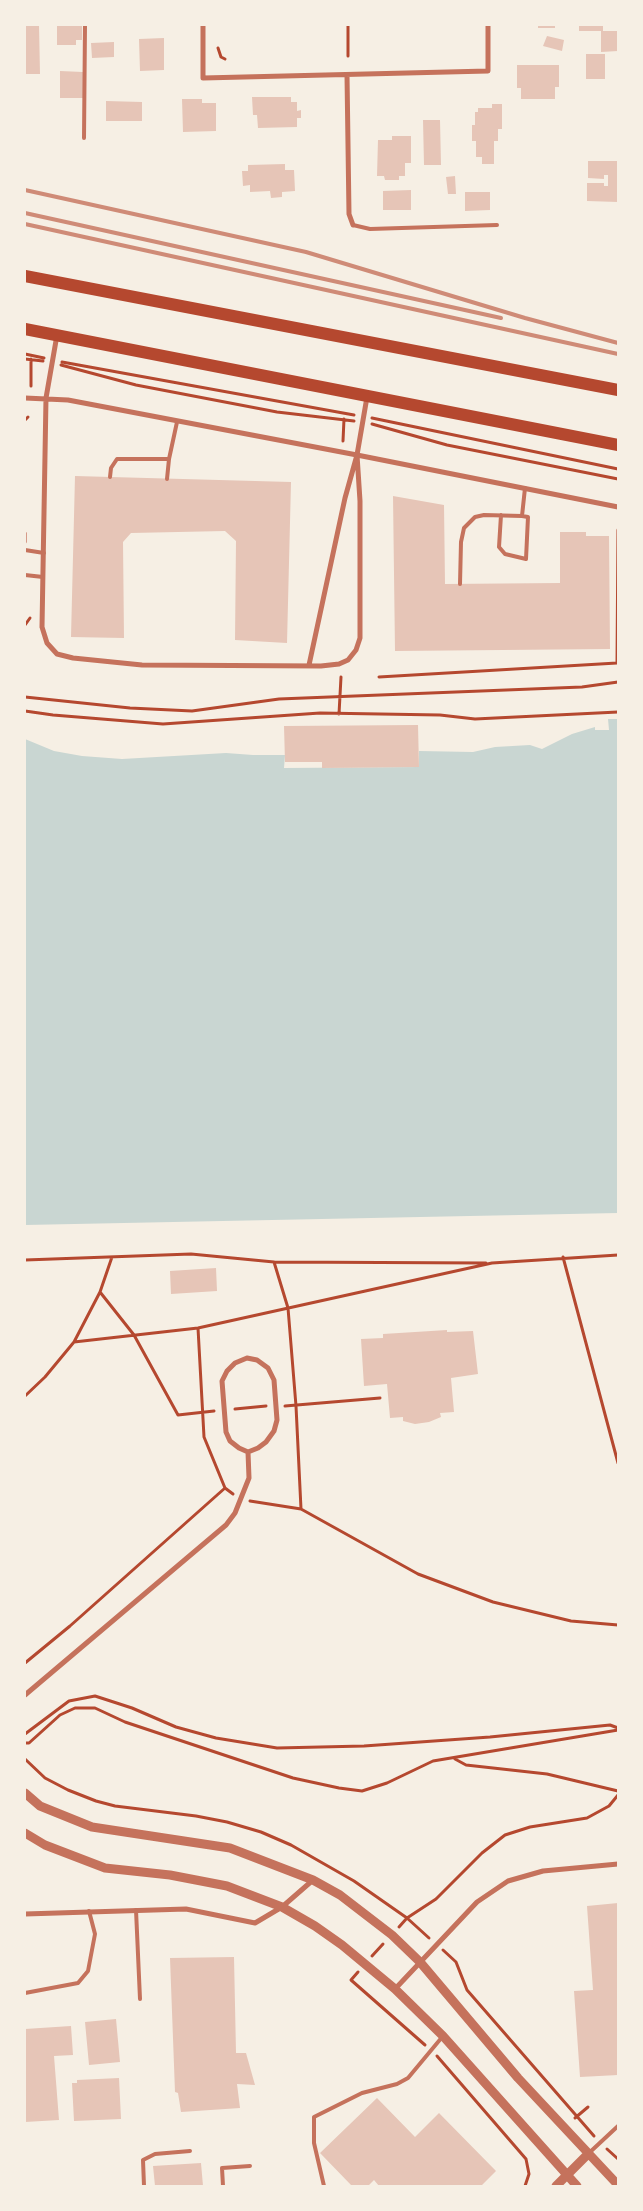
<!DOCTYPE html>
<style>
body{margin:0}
#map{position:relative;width:643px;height:2211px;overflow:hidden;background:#f6efe4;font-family:"Sofia Sans Condensed",sans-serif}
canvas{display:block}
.frame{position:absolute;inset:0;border:26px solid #f6efe4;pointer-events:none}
</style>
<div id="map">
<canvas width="643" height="2211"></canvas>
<div class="frame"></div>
</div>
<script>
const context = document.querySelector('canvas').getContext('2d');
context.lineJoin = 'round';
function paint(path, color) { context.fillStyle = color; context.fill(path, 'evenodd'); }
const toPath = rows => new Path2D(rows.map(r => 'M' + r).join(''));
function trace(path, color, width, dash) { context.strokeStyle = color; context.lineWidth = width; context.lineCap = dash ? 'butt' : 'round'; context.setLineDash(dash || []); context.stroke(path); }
const water = toPath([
 [608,719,618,719,618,1213,25,1225,25,739,54,751,82,756,122,759,226,753,253,755,285,755,284,768,419,767,419,751,473,752,495,747,530,745,542,749,572,734,595,727,595,730,609,730]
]);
const building = toPath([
 [25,25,39,25,40,74,25,74],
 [57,25,82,25,82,40,76,40,76,45,57,45],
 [538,25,555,25,555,28,538,28],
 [579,25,603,25,603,31,618,31,618,51,601,52,601,31,579,31],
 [547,36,564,40,562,51,543,46],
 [164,38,164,70,140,71,139,39],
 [114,42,114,57,92,58,91,43],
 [586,54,605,54,605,79,586,79],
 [517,65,559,65,559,87,555,87,555,99,521,99,521,88,517,88],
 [60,71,83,72,83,98,60,98],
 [252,97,291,97,291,102,297,102,297,111,301,110,301,118,297,118,297,127,258,128,257,115,253,115],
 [182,99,202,99,202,103,216,103,216,131,183,132],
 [106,101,142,102,142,121,106,121],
 [492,104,502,104,502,129,498,129,498,141,494,141,494,164,482,164,482,157,476,157,476,141,472,141,472,125,475,125,475,112,478,112,478,108,492,108],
 [423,120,440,120,441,165,424,165],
 [392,136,411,136,411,163,405,163,405,176,399,176,399,180,385,180,384,176,377,176,378,140,392,140],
 [588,161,618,161,618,202,587,201,587,183,604,183,604,186,608,186,608,175,604,175,604,179,588,178],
 [285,164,285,170,294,170,295,191,282,192,282,197,271,198,270,191,250,192,250,185,243,186,242,171,248,171,248,165],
 [455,176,456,194,448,194,446,177],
 [411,190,411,210,383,210,383,191],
 [465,192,490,192,490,210,465,211],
 [75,476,291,482,287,643,235,640,236,541,225,531,131,533,123,542,124,638,71,637],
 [393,496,444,505,445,584,560,583,560,532,586,532,586,536,609,536,610,649,395,651],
 [418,725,419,767,322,768,322,762,285,762,284,726],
 [216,1268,217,1291,171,1294,170,1271],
 [447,1330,447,1332,473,1331,478,1374,451,1378,454,1412,440,1413,441,1417,429,1422,415,1424,403,1421,403,1417,390,1418,387,1384,364,1386,361,1339,383,1338,383,1334],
 [618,1903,618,2075,580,2077,574,1991,593,1990,587,1906],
 [234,1957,236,2053,246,2053,255,2085,237,2084,240,2108,181,2112,178,2093,175,2092,170,1958],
 [116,2019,120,2062,89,2065,85,2022],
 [71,2026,73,2055,54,2056,59,2120,25,2122,25,2029],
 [119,2078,121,2119,74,2121,72,2083,77,2083,77,2080],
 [377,2098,415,2137,439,2113,496,2171,481,2186,379,2186,374,2180,368,2186,352,2186,320,2153],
 [201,2163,203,2186,155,2186,153,2166]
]);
const path = toPath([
 [218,48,221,57,225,59],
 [348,56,348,25],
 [25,354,44,358],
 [25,359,43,361],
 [31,359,31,386],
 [62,362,354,415],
 [61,365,136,385,277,412,354,421],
 [372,418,618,469],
 [25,420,28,417],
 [372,424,447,445,618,479],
 [343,441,344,419],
 [25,533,25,542],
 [25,625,30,618],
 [379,677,617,663,618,530],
 [25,697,130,708,192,711,279,699,582,687,618,682],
 [25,711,53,715,163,724,320,713,440,715,475,719,618,712],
 [339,714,341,677],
 [563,1257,618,1463],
 [25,1260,191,1254,274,1262,486,1263],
 [274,1262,288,1308,296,1406,301,1509],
 [100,1292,134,1335,178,1415,214,1411],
 [198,1328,204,1437,225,1488,233,1494],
 [74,1342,198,1328,492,1263,618,1255],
 [25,1396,45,1377,74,1342,100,1292,112,1257],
 [285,1406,380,1398],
 [235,1409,266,1406],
 [250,1501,301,1509,418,1574,493,1602,571,1621,618,1625],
 [25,1663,70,1626,225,1488],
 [25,1734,69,1701,95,1696,132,1708,176,1727,216,1738,277,1748,364,1746,490,1737,610,1725,618,1728],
 [25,1743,29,1743,60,1715,75,1708,95,1708,125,1722,293,1778,339,1788,362,1791,387,1783,433,1761,618,1730],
 [25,1759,45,1778,68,1790,96,1801,115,1806,196,1816,227,1822,261,1832,291,1845,354,1881,407,1918,429,1938],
 [455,1759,466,1765,547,1774,618,1791],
 [399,1927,407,1918,436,1899,482,1853,505,1835,530,1827,587,1818,609,1806,618,1795],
 [443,1950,456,1962,467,1990,594,2136],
 [372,1956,383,1944],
 [358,1972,351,1980,425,2045],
 [437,2056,526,2159,529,2174,525,2186],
 [575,2118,588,2107],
 [607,2149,618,2159]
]);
const service = toPath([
 [84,138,85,25],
 [353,225,370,229,497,225],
 [110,477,111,468,117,459,169,459],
 [167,479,169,459,177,422],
 [501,515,499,547,505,554,526,559,528,517,522,516],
 [25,550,44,553],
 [25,575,43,577],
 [460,584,461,542,464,528,475,517,484,515,522,516,525,488],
 [136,1910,140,1999],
 [25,1993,78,1983,88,1971,95,1934,89,1911],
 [589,2153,618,2126],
 [144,2186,143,2160,155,2154,190,2151],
 [223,2186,222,2168,250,2166],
 [324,2186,314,2143,314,2117,362,2093,397,2084,408,2078,443,2036]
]);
const minor = toPath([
 [203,25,203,78,488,71,488,25],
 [347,75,349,214,353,225],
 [57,335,46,398,42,627,47,643,57,654,73,658,142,665,321,666,339,664,348,660,356,650,360,638,360,501,357,455],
 [25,398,68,400,357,455,618,507],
 [309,665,345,498,357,455,367,397],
 [247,1358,257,1360,268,1368,274,1380,277,1420,274,1431,266,1442,258,1448,248,1452,239,1448,230,1441,226,1432,222,1381,227,1371,235,1363,247,1358],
 [25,1695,226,1525,235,1513,249,1478,248,1452],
 [25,1914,186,1909,255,1923,282,1907,313,1880],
 [395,1989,477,1902,508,1881,543,1871,618,1864]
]);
const tertiary = toPath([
 [25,1793,40,1806,92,1827,230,1848,313,1880,340,1895,392,1935,420,1962,518,2078,618,2185],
 [25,1833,45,1845,105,1868,170,1875,227,1886,282,1907,315,1926,342,1945,395,1989,443,2036,577,2186],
 [556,2186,588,2154]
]);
const trunk = toPath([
 [25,276,618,390],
 [25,329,618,445]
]);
const rail = toPath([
 [25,190,306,252,525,318,618,343],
 [25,213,501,318],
 [25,224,618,354]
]);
paint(water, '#c9d6d2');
paint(building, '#e6c5b7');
trace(path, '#b5482f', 3);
trace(service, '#c5725c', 4);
trace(minor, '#c5725c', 5);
trace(tertiary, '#c5725c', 9);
trace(trunk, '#b5482f', 12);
trace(rail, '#cf8b77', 4);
</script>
